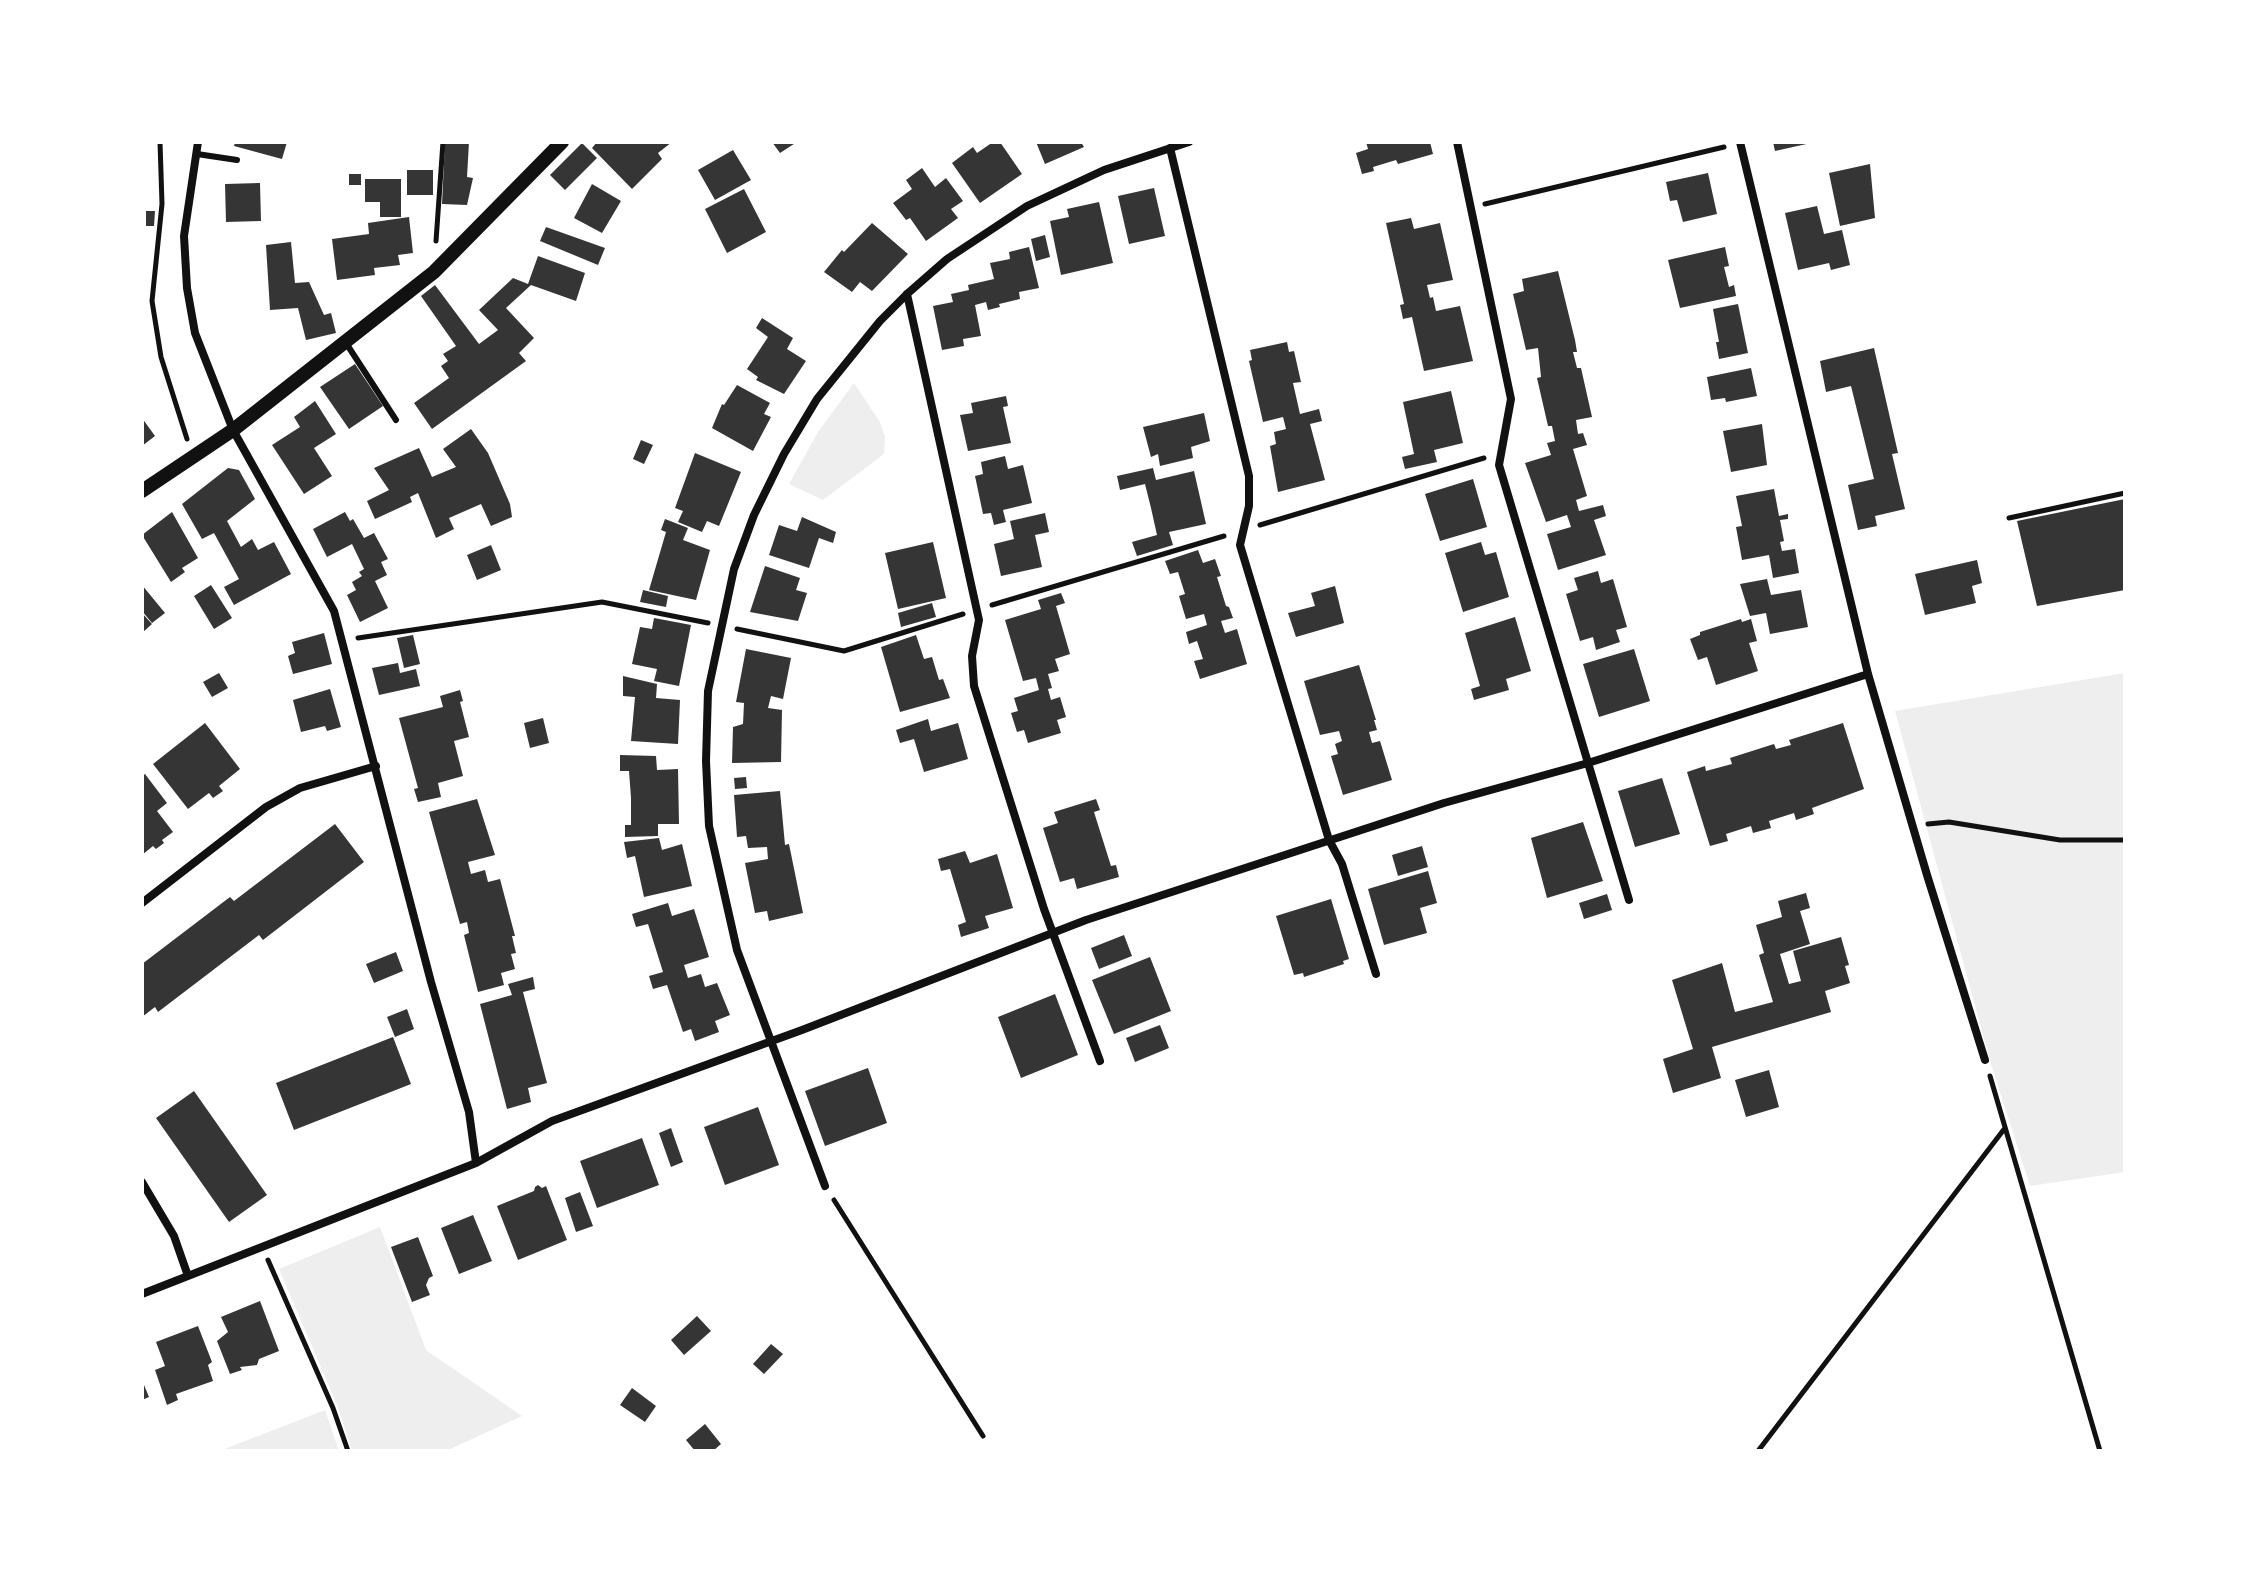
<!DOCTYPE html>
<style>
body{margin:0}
#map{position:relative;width:2267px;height:1593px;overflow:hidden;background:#fff;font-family:Overpass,sans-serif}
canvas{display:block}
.frame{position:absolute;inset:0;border:144px solid #fff;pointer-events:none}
</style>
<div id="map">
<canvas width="2267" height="1593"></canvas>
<div class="frame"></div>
</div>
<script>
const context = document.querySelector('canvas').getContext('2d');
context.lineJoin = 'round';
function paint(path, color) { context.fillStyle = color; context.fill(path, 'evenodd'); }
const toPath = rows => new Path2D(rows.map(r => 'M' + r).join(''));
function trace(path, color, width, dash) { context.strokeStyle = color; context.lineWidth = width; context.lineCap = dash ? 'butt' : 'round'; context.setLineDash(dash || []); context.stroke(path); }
const green = toPath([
 [854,383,880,422,885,437,884,454,823,500,789,484,818,432],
 [2125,673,2125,1172,2030,1186,1990,1061,1895,711],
 [380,1227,426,1350,522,1416,446,1451,352,1451,338,1407,279,1269],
 [325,1410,339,1451,220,1451,235,1445]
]);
const building = toPath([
 [235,142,287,142,282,159,234,146],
 [445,142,469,142,467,177,473,178,467,205,442,204],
 [597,142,672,142,658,153,662,159,632,189,592,148],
 [772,142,797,142,780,153],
 [993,142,1000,142,1022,174,980,203,952,163,973,147,977,153],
 [1036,142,1081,142,1084,147,1045,164],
 [1366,142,1430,142,1433,154,1398,164,1396,160,1373,167,1374,171,1362,174,1356,153,1368,149],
 [1773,142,1811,142,1811,143,1775,151],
 [582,143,597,158,565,190,550,175],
 [733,150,751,180,715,200,698,170],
 [1870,164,1875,218,1840,226,1829,173],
 [922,168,935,187,946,178,963,201,951,209,958,218,926,241,910,218,906,220,893,203,912,189,906,180],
 [407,170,433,170,433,195,407,195],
 [1708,173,1717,214,1683,222,1677,200,1670,201,1666,182],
 [349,174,361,174,361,185,349,185],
 [365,179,401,179,401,217,380,217,380,202,365,202],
 [260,183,261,221,226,222,225,184],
 [592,184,621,201,602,233,574,218],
 [1154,188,1165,236,1129,244,1118,196],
 [744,189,766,232,727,253,705,209],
 [1099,202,1113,263,1061,275,1050,221,1069,217,1067,209],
 [1817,206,1824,234,1842,230,1850,265,1831,270,1829,263,1798,270,1785,213],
 [146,211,155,211,154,226,146,226],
 [409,217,413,253,398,255,400,265,374,268,375,275,337,280,332,239,369,234,368,223],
 [1411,218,1414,229,1440,223,1453,280,1427,285,1430,298,1433,297,1436,311,1460,306,1473,361,1424,371,1412,317,1403,319,1400,305,1404,304,1386,223],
 [872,223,908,254,872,291,860,282,852,292,824,272,842,250,844,252],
 [546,227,605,248,598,265,540,241],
 [1045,235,1050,257,1036,261,1031,239],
 [291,242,295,283,309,282,324,315,331,313,336,333,306,340,298,308,270,310,266,245],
 [1029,247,1039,288,1019,292,1020,299,999,304,1000,307,988,310,986,302,975,305,981,336,963,339,964,346,942,350,933,306,953,302,951,294,969,290,968,285,994,279,990,263,1010,259,1009,252],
 [1725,247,1729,266,1724,267,1729,287,1734,285,1736,296,1680,308,1668,260],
 [538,256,585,273,576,301,531,285,506,308,534,338,519,353,526,361,432,429,414,403,449,378,441,366,448,361,443,354,456,346,421,296,435,285,479,344,498,330,479,310,513,278,528,284],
 [1558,271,1575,340,1577,352,1573,352,1577,368,1581,368,1592,417,1576,420,1578,434,1583,433,1587,445,1573,449,1587,496,1576,500,1579,511,1603,505,1606,516,1594,520,1606,555,1558,570,1547,534,1571,527,1567,515,1546,522,1525,463,1551,455,1547,443,1555,441,1552,426,1548,426,1537,378,1541,377,1538,348,1526,350,1513,294,1524,291,1522,279],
 [1738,304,1748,353,1719,359,1716,342,1719,342,1713,309],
 [762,318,793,338,787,349,806,361,784,394,756,380,758,377,747,369,768,337,756,328],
 [1287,342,1289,352,1294,351,1301,382,1293,383,1300,414,1319,409,1322,421,1310,424,1325,480,1278,492,1270,446,1276,444,1274,432,1286,429,1283,417,1263,422,1249,361,1252,360,1250,350],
 [1874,348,1898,453,1892,454,1905,509,1875,516,1877,526,1858,530,1848,485,1874,479,1851,386,1826,392,1820,361],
 [355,364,383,406,349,429,320,387],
 [1751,368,1757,396,1726,402,1725,398,1711,400,1707,377],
 [737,385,770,403,764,414,771,417,753,451,712,428,722,404,724,405],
 [1451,391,1463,443,1434,450,1437,462,1405,469,1402,457,1414,454,1403,402],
 [1006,396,1008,406,1003,407,1011,443,968,451,960,415,973,413,971,403],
 [315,401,336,434,314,448,332,476,304,494,272,445,300,427,294,417],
 [1204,413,1210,441,1191,447,1193,458,1160,466,1158,454,1151,457,1143,427],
 [142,418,155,436,142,446],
 [1762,424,1767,465,1731,472,1723,431],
 [471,429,488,453,510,504,512,517,491,526,481,504,449,518,454,529,436,538,418,493,410,497,412,502,375,519,367,501,389,490,374,468,419,448,432,477,456,467,443,449],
 [641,440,653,445,644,464,633,459],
 [695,453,741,472,719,526,707,521,702,532,678,522,683,511,675,508],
 [1005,456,1008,469,1023,465,1032,503,1003,510,1006,522,994,525,991,513,983,514,975,476,983,474,981,462],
 [228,468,239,470,255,499,227,521,241,547,252,539,258,550,274,542,291,574,234,605,224,587,239,579,214,533,202,539,182,504],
 [1153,468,1156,480,1194,471,1206,524,1169,532,1173,545,1137,556,1132,542,1157,535,1151,508,1145,484,1120,490,1117,476],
 [1473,479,1487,527,1440,541,1425,494],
 [1774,489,1779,516,1788,514,1788,519,1780,520,1784,541,1780,542,1782,551,1795,549,1799,573,1773,578,1769,555,1742,560,1736,527,1742,526,1736,496],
 [2125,499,2125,590,2037,606,2017,521],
 [172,512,198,558,182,568,185,572,171,582,142,535],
 [345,512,350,521,353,519,364,538,374,533,388,559,381,562,387,575,375,581,388,608,360,622,347,595,356,590,352,582,362,576,359,572,364,569,352,544,327,557,313,529],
 [1045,513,1049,532,1035,535,1042,567,1001,576,994,544,1014,539,1010,521],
 [802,517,836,532,833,543,819,538,809,568,769,555,779,525,797,531],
 [665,519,688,528,683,540,710,550,696,600,649,590,666,532,661,530],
 [933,542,946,598,898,609,885,553],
 [1481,542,1485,555,1496,552,1509,597,1463,612,1445,553],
 [491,545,501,570,477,580,467,555],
 [1198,550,1203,563,1215,559,1221,576,1217,577,1226,606,1229,607,1233,618,1221,621,1225,633,1237,629,1247,664,1200,679,1194,661,1203,659,1197,641,1189,644,1186,632,1207,625,1204,614,1186,619,1179,596,1185,594,1178,572,1170,574,1165,561],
 [1977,560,1982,583,1972,586,1976,603,1925,615,1915,574],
 [765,566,800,578,796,590,807,593,798,621,750,612],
 [1598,571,1601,583,1613,579,1627,627,1616,630,1620,642,1596,650,1593,637,1580,641,1566,594,1578,590,1574,578],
 [1767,579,1771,595,1801,590,1808,627,1770,634,1766,613,1750,616,1740,584],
 [142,585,165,613,152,623,142,611],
 [211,585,232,618,214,629,194,596],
 [1335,586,1344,623,1296,637,1288,613,1315,606,1311,593],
 [643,590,668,596,666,607,640,602],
 [1061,593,1065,603,1056,606,1070,654,1055,659,1059,671,1048,674,1052,688,1048,689,1051,700,1060,697,1066,717,1057,720,1061,733,1028,743,1024,730,1017,732,1011,713,1018,711,1014,698,1039,690,1036,678,1023,681,1005,620,1041,609,1038,600],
 [932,603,936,617,901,627,898,613],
 [142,613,152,624,142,633],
 [1515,617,1531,671,1506,679,1509,690,1474,700,1471,689,1480,686,1465,633],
 [654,618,691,625,679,686,654,681,657,669,632,664,640,627,652,629],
 [1741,619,1742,622,1751,619,1757,641,1749,643,1758,671,1716,685,1707,657,1698,660,1690,639,1700,635,1700,632],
 [324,633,332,664,293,674,288,656,295,653,292,642],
 [413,635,420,664,404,668,397,638],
 [916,635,924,659,932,657,939,680,943,679,950,698,900,712,881,647],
 [746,649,791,658,783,699,771,696,768,708,782,710,781,762,732,763,733,727,743,724,744,703,736,702],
 [1634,649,1650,701,1599,717,1583,664],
 [398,663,400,673,416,669,420,686,379,695,372,668],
 [1359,665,1376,720,1374,720,1377,730,1369,732,1372,743,1380,741,1392,780,1343,795,1331,756,1338,754,1335,744,1342,741,1339,731,1320,735,1304,681],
 [219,673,228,688,212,697,203,682],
 [623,676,657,684,656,698,680,700,678,744,631,741,635,697,623,696],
 [330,689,341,727,327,731,325,726,301,732,293,700],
 [460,690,463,701,460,702,469,737,454,741,463,776,438,783,441,797,418,802,414,789,418,788,399,718,443,707,440,696],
 [543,718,549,743,530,748,524,723],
 [928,719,931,731,958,723,968,759,924,772,914,739,900,743,896,730],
 [205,723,240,769,219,786,223,791,213,798,209,793,188,809,153,764],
 [1843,723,1864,789,1812,808,1814,814,1796,820,1794,813,1769,821,1771,828,1753,833,1751,826,1726,834,1728,841,1710,846,1687,772,1705,766,1706,771,1732,764,1730,758,1774,744,1776,749,1791,745,1789,740],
 [620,755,656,756,657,770,678,769,679,824,658,824,658,836,625,837,625,825,631,825,631,798,629,771,620,771],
 [145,774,167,803,157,811,173,832,162,840,164,843,156,849,153,846,142,855,142,776],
 [746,777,747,788,735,789,734,778],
 [1662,778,1680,834,1635,847,1618,791],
 [780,791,785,845,789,844,803,913,769,921,767,911,755,913,745,863,768,859,767,847,748,848,746,836,737,837,734,795],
 [477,799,495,855,468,862,471,874,485,870,488,882,500,879,515,936,512,936,516,953,511,954,515,969,501,973,504,985,478,992,464,935,469,933,467,922,460,924,429,812],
 [1096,799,1100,810,1094,812,1111,866,1116,865,1119,877,1077,889,1074,878,1060,882,1043,828,1058,823,1054,812],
 [1583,822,1603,881,1547,898,1531,838],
 [335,824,364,862,263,940,259,935,158,1012,155,1007,142,1017,142,964,230,897,234,901],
 [659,838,662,850,682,844,692,886,644,897,635,856,627,858,624,842],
 [1422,846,1428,867,1398,876,1392,855],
 [965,851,970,863,997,854,1013,908,985,916,989,928,961,937,958,925,966,922,950,869,941,871,938,859],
 [1428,871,1437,903,1420,908,1427,933,1384,945,1368,889],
 [1806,893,1810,908,1800,911,1810,944,1780,954,1789,984,1801,981,1793,951,1841,937,1849,965,1845,966,1850,983,1825,991,1831,1012,1712,1047,1721,1078,1673,1093,1663,1059,1693,1049,1672,980,1722,963,1735,1012,1773,1002,1759,955,1764,953,1756,925,1782,917,1778,901],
 [1607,894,1612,910,1584,919,1579,903],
 [1331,899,1349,959,1343,961,1344,964,1304,977,1303,973,1294,975,1276,916],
 [668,903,672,916,694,909,709,957,684,965,688,978,701,974,705,987,717,983,730,1015,715,1021,719,1032,695,1041,691,1029,683,1032,667,985,653,989,649,976,663,972,648,924,636,927,632,914],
 [1124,935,1132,956,1099,969,1091,948],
 [396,952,403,971,374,983,366,964],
 [1150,957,1171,1011,1114,1034,1092,980],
 [533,977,535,989,523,992,547,1083,528,1088,531,1102,507,1109,480,1004,512,995,508,984],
 [1055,994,1078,1055,1021,1078,998,1017],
 [407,1009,414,1029,395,1037,387,1017],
 [1160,1025,1169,1048,1135,1062,1126,1038],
 [393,1037,411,1084,294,1130,276,1083],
 [868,1068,887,1123,825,1146,805,1091],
 [1769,1070,1779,1107,1746,1117,1735,1080],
 [194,1091,267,1195,229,1222,156,1118],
 [758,1107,779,1165,725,1185,704,1127],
 [671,1128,683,1162,671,1167,659,1133],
 [642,1138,659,1185,597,1208,580,1161],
 [538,1185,542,1188,546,1186,567,1240,518,1260,497,1206,534,1191,535,1187],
 [580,1192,593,1226,576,1232,565,1198],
 [473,1215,492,1261,459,1274,441,1228],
 [418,1237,433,1276,429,1278,426,1285,430,1295,412,1302,391,1247],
 [260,1301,279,1351,259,1359,257,1365,240,1367,242,1370,230,1374,217,1341,228,1332,221,1317],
 [697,1316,711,1331,684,1355,671,1340],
 [198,1326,212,1362,208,1365,213,1381,176,1394,178,1400,167,1405,155,1370,165,1366,156,1342],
 [771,1344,783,1354,764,1374,753,1364],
 [142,1380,149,1397,142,1400],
 [632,1388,656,1406,645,1422,620,1405],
 [705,1424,721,1444,713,1451,695,1451,686,1440]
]);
const path = toPath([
 [160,142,162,204,152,301,161,357,187,439],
 [1485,204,1724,147],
 [436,241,443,142],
 [2009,518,2125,493],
 [1260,525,1484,458],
 [992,605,1224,536],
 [737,629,844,651,963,614],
 [358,638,602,602,708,623],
 [1928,824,1949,822,2060,840,2125,840],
 [1990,1076,2100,1451],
 [834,1200,983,1436],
 [268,1260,333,1408,348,1451],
 [1758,1451,2005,1128]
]);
const service = toPath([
 [197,154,237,160],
 [346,343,396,420]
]);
const minor = toPath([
 [198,142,184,236,187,288,195,333,233,430,334,611,431,982,469,1112,476,1163],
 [1457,142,1511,399,1499,465,1629,900],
 [1740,142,1868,674,1927,875,1985,1060],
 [1170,148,1249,476,1249,506,1240,545,1329,840,1342,864,1376,974],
 [907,294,979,620,972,656,974,686,1044,909,1100,1061],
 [142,903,266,807,300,788,376,766],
 [142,1182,174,1236,188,1276],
 [825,1186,737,950,709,826,706,761,708,691,734,569,754,515,784,454,817,399,880,321,907,294,947,259,1027,206,1104,170,1189,142],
 [142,1294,476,1163,552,1121,802,1030,1086,920,1444,803,1588,763,1868,674]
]);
const tertiary = toPath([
 [142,491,233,430,434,272,562,142]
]);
paint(green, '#eee');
paint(building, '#353535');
trace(path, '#111', 5);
trace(service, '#111', 6);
trace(minor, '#111', 8);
trace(tertiary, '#111', 14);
</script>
